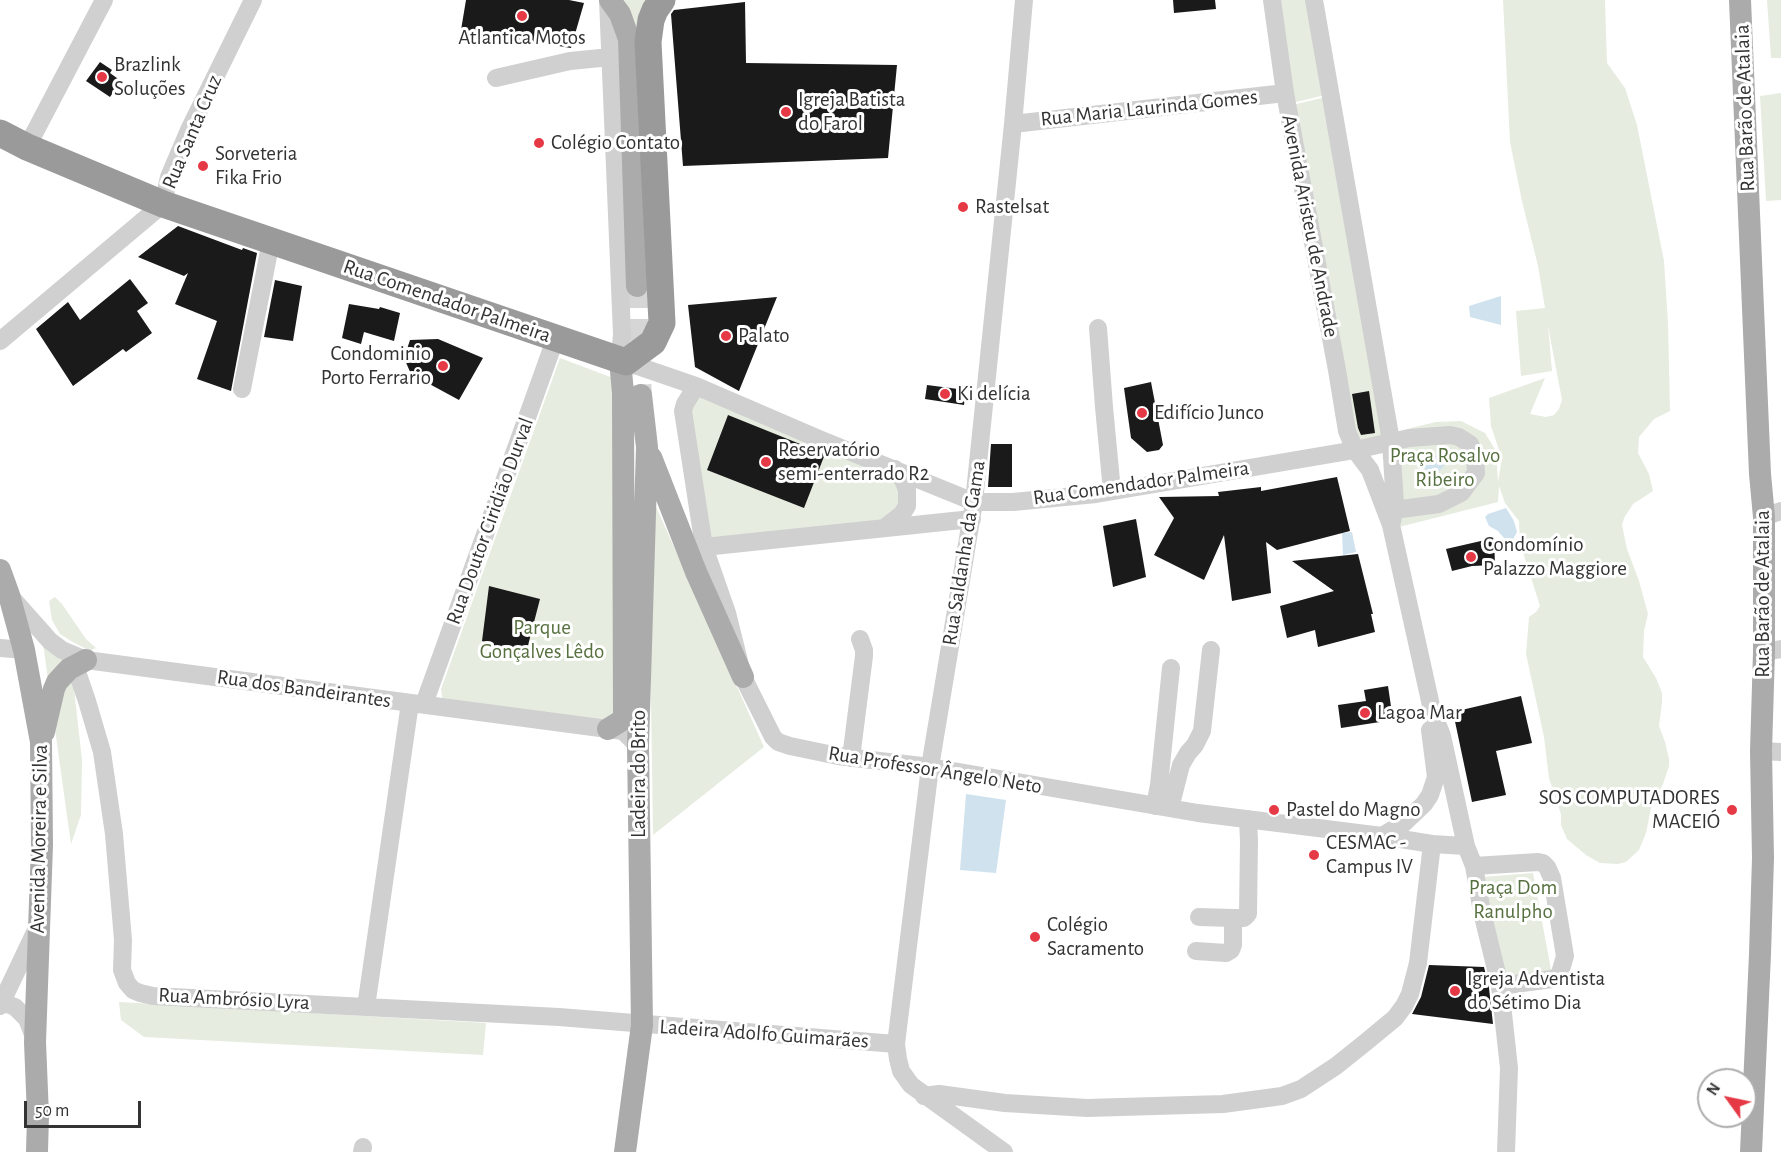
<!DOCTYPE html>
<meta charset="utf-8">
<style>
body{margin:0}
#map{position:relative;width:1781px;height:1152px;overflow:hidden;background:#fff;font-family:"Alegreya Sans",sans-serif}
canvas{display:block}
.north{position:absolute;left:1697px;top:1068px;width:60px;height:60px;box-sizing:border-box;background:#fff;border:2px solid #adadad;border-radius:50%;rotate:303deg;font-size:16px;font-weight:700;line-height:24px;text-align:center;color:#333}
.north::after{content:'';display:block;margin:auto;width:21px;height:27px;background:#e63946;clip-path:polygon(50% 0,100% 100%,50% 72%,0 100%)}
.scale{position:absolute;left:24px;top:1101px;width:117px;height:27px;box-sizing:border-box;border:3px solid #333;border-top:0;padding-left:8px;font-size:18px;line-height:21px;white-space:nowrap;color:#333;-webkit-text-stroke:4px #fff;paint-order:stroke}
</style>
<div id="map">
<canvas width="1781" height="1152"></canvas>
<div class="north">N</div>
<div class="scale">50 m</div>
</div>
<script>
const context = document.querySelector('canvas').getContext('2d');
context.lineJoin = 'round';
function paint(path, color) { context.fillStyle = color; context.fill(path, 'evenodd'); }
const toPath = rows => new Path2D(rows.map(r => 'M' + r).join(''));
function trace(path, color, width, dash) { context.strokeStyle = color; context.lineWidth = width; context.lineCap = dash ? 'butt' : 'round'; context.setLineDash(dash || []); context.stroke(path); }
function label(font, color, halo, rows, align = 'center') {
  context.font = font + ' "Alegreya Sans",sans-serif'; context.lineWidth = 6; context.setLineDash([]); context.textBaseline = 'middle'; context.strokeStyle = halo; context.fillStyle = color; for (const [text, x, y, turn = 0] of rows) {
    context.save(); context.translate(x, y); context.rotate((+turn || 0) * Math.PI / 180); context.textAlign = isNaN(turn) ? turn : align; if (halo) context.strokeText(text, 0, 0); context.fillText(text, 0, 0); context.restore();
  }
}
const green = toPath([
 [624,0,652,0,638,34],
 [1272,0,1311,0,1325,95,1288,104],
 [1503,0,1605,0,1607,63,1625,88,1637,125,1664,261,1668,323,1670,411,1654,419,1639,437,1638,453,1649,474,1653,491,1633,504,1624,518,1622,525,1627,549,1639,581,1648,614,1644,631,1643,657,1656,678,1662,693,1662,702,1659,726,1665,742,1669,759,1669,766,1663,784,1651,808,1646,833,1639,850,1626,862,1618,864,1600,863,1586,855,1567,839,1561,825,1561,814,1549,778,1544,737,1526,654,1529,617,1536,612,1540,606,1520,543,1519,521,1505,503,1499,486,1498,502,1399,527,1395,435,1411,428,1436,422,1461,421,1485,433,1496,451,1498,482,1502,459,1491,426,1489,398,1545,378,1530,414,1546,417,1554,415,1559,409,1562,400,1548,326,1552,371,1521,376,1516,311,1545,308,1538,266,1522,201,1510,142],
 [1767,0,1781,0,1781,58,1771,58],
 [1781,93,1781,200,1766,201,1760,96],
 [1326,97,1389,437,1345,445,1288,106],
 [560,358,613,378,622,719,609,731,443,703,441,689],
 [697,393,882,466,896,482,903,505,885,520,705,543,685,408],
 [648,489,764,747,653,835],
 [55,597,62,604,86,639,96,648,91,650,86,649,71,641,60,634,52,620,49,601],
 [41,629,67,654,73,680,82,760,81,815,71,844],
 [1533,873,1552,975,1507,983,1483,877],
 [119,1002,486,1023,483,1055,144,1037,121,1020]
]);
const water = toPath([
 [1501,296,1501,325,1470,317,1469,306],
 [1438,455,1443,461,1444,466,1435,475,1430,474,1424,468,1426,462,1429,458],
 [1506,508,1514,521,1517,532,1510,545,1498,531,1489,526,1485,517,1488,514],
 [1352,532,1356,552,1343,555,1342,533],
 [966,794,1006,800,996,873,960,870]
]);
const building = toPath([
 [466,0,569,0,584,3,571,48,461,30],
 [1173,0,1215,0,1216,9,1174,13],
 [745,2,746,63,897,65,888,158,683,166,671,14,674,10],
 [100,62,112,70,110,73,121,81,110,97,86,81],
 [178,226,242,250,243,248,257,253,231,391,197,379,217,321,175,304,188,273,184,276,138,257],
 [130,279,148,303,137,311,152,333,126,352,123,349,73,386,36,329,68,302,80,320],
 [275,280,302,286,293,341,264,337],
 [777,297,739,391,695,367,688,305],
 [349,304,379,309,380,307,400,313,394,341,364,332,361,344,342,338],
 [438,339,483,358,459,400,411,374,404,358,410,340],
 [1151,382,1163,445,1159,450,1147,452,1131,438,1124,388],
 [927,385,966,390,964,405,925,399],
 [1369,391,1375,433,1361,435,1358,428,1352,394],
 [728,415,825,454,804,508,707,470],
 [991,444,1012,444,1012,487,988,487],
 [1337,477,1350,531,1277,550,1266,542,1271,593,1232,601,1224,535,1204,580,1154,555,1174,518,1159,497,1219,496,1218,492,1261,487,1261,491],
 [1136,519,1146,577,1113,587,1103,526],
 [1494,538,1495,565,1472,566,1452,571,1446,549],
 [1358,554,1373,614,1371,614,1375,632,1318,647,1315,630,1287,638,1280,606,1334,591,1292,561],
 [489,586,540,599,525,657,482,641],
 [1388,686,1393,720,1341,728,1338,705,1366,701,1364,690],
 [1521,696,1532,743,1496,751,1506,795,1472,802,1453,712],
 [1429,965,1484,967,1489,988,1493,1024,1412,1014,1421,997]
]);
const majorTunnel = toPath([
 [637,286,637,338,641,395]
]);
const minor = toPath([
 [608,0,622,334,620,360],
 [1272,0,1285,93,1337,370,1347,431,1355,450,1370,470,1391,525,1432,710,1442,736,1466,846,1474,866,1482,912,1500,986,1509,1068,1506,1152],
 [1314,0,1391,441,1395,505,1392,522],
 [496,78,570,61,611,57],
 [1013,124,1285,93],
 [27,147,104,0],
 [1098,328,1104,407,1112,491],
 [0,341,163,204,169,177,189,130,253,0],
 [626,362,696,386,819,439,974,502,1013,502,1096,494,1355,450,1409,438,1450,435,1459,437,1470,444,1475,456,1476,473,1461,493,1439,504,1394,510],
 [696,386,685,404,683,411,704,547,727,613,743,677,773,737,778,742,790,746,838,756,930,767,1198,813,1382,836,1432,844,1466,846],
 [242,389,271,241],
 [1764,517,1781,511],
 [884,528,902,514,907,506,907,490,903,480,895,469],
 [704,547,972,519],
 [10,596,50,641,62,650,86,660,623,731,638,746],
 [0,648,24,650],
 [1764,652,1781,649],
 [75,666,87,701,102,752,114,834,123,940,122,970,127,983,133,990,140,993,153,996,559,1017,896,1044],
 [424,704,556,337],
 [1761,751,1781,752],
 [851,758,864,656,864,650,860,639],
 [1155,806,1159,785,1171,668],
 [1170,808,1181,765,1188,753,1195,745,1202,731,1211,650],
 [1382,836,1404,823,1424,804,1430,795,1436,777,1430,730],
 [1474,866,1538,862,1543,863,1547,867,1552,878,1565,956,1560,973,1557,977,1552,979,1500,986],
 [1199,917,1233,918],
 [1196,951,1226,953,1231,950,1233,945,1233,918,1244,918,1248,914,1249,841,1248,819],
 [0,1001,15,1007,27,1019,34,1037],
 [0,1006,37,928],
 [366,1007,410,703],
 [924,1096,939,1094,1005,1103,1087,1108,1223,1104,1282,1096,1301,1089,1336,1066,1366,1042,1395,1018,1404,1006,1410,994,1418,963,1432,844],
 [362,1152,363,1147],
 [1004,1152,911,1085,901,1071,898,1059,896,1044,930,767,974,502,1013,124,1024,0]
]);
const major = toPath([
 [610,0,620,14,629,39,637,286],
 [1740,0,1760,474,1764,517,1764,652,1761,751,1763,858,1760,954,1751,1152],
 [651,457,696,572,743,677],
 [0,570,9,595,24,650,41,742,42,845,35,1042,38,1116,37,1152],
 [608,729,621,721,624,716,623,393,620,360],
 [44,732,54,689,57,682,69,669,86,660],
 [625,1152,642,1025,638,746,647,447,641,395]
]);
const highway = toPath([
 [0,133,27,147,163,204,626,362,653,342,662,323,648,42,651,20,655,10,662,0]
]);
const markers = [
 [522,16,6,"#e63946"],
 [102,77,6,"#e63946"],
 [786,112,6,"#e63946"],
 [539,143,6,"#e63946"],
 [203,166,6,"#e63946"],
 [963,207,6,"#e63946"],
 [726,336,6,"#e63946"],
 [443,366,6,"#e63946"],
 [945,394,6,"#e63946"],
 [1142,413,6,"#e63946"],
 [766,462,6,"#e63946"],
 [1471,557,6,"#e63946"],
 [1365,713,6,"#e63946"],
 [1274,810,6,"#e63946"],
 [1732,810,6,"#e63946"],
 [1314,855,6,"#e63946"],
 [1035,937,6,"#e63946"],
 [1455,991,6,"#e63946"]
];
const poiNames = [
 ["Atlantica Motos",522,38,"center"],
 ["Brazlink",114,65],
 ["Soluções",114,89],
 ["Igreja Batista",798,100],
 ["do Farol",798,124],
 ["Colégio Contato",551,143],
 ["Sorveteria",215,154],
 ["Fika Frio",215,178],
 ["Rastelsat",975,207],
 ["Palato",738,336],
 ["Condominio",431,354,"right"],
 ["Porto Ferrario",431,378,"right"],
 ["Ki delícia",957,394],
 ["Edifício Junco",1154,413],
 ["Reservatório",778,450],
 ["semi-enterrado R2",778,474],
 ["Condomínio",1483,545],
 ["Palazzo Maggiore",1483,569],
 ["Lagoa Mar",1377,713],
 ["SOS COMPUTADORES",1720,798,"right"],
 ["MACEIÓ",1720,822,"right"],
 ["Pastel do Magno",1286,810],
 ["CESMAC -",1326,843],
 ["Campus IV",1326,867],
 ["Colégio",1047,925],
 ["Sacramento",1047,949],
 ["Igreja Adventista",1467,979],
 ["do Sétimo Dia",1467,1003]
];
const streetNames = [
 ["Rua Maria Laurinda Gomes",1149,108,-6],
 ["Rua Barão de Atalaia",1745,108,-92],
 ["Rua Santa Cruz",192,132,-67],
 ["Avenida Aristeu de Andrade",1310,226,79],
 ["Rua Comendador Palmeira",447,301,19],
 ["Rua Comendador Palmeira",1141,483,-8],
 ["Rua Doutor Ciridião Durval",490,521,-70],
 ["Rua Saldanha da Gama",964,553,-81],
 ["Rua Barão de Atalaia",1763,594,-90],
 ["Rua dos Bandeirantes",304,689,8],
 ["Rua Professor Ângelo Neto",935,770,9],
 ["Ladeira do Brito",639,774,-90],
 ["Avenida Moreira e Silva",39,839,-89],
 ["Rua Ambrósio Lyra",234,999,3],
 ["Ladeira Adolfo Guimarães",764,1034,4]
];
const parkNames = [
 ["Praça Rosalvo",1445,456],
 ["Ribeiro",1445,480],
 ["Parque",542,628],
 ["Gonçalves Lêdo",542,652],
 ["Praça Dom",1513,888],
 ["Ranulpho",1513,912]
];
paint(green, '#e6ecdf');
paint(water, '#cfe2ee');
paint(building, '#1a1a1a');
trace(majorTunnel, '#d6d6d6', 22, [22, 11]);
trace(minor, '#d0d0d0', 18);
trace(major, '#ababab', 22);
trace(highway, '#9a9a9a', 27);
for (const [x, y, r, color] of markers) { const dot = new Path2D(); dot.arc(x, y, r, 0, 2 * Math.PI); context.fillStyle = color; context.fill(dot); trace(dot, '#fff', 2); }
label('21px', '#333', '#fff', poiNames, 'left');
label('21px', '#333', '#fff', streetNames);
label('21px', '#56703f', '#fff', parkNames);
</script>
